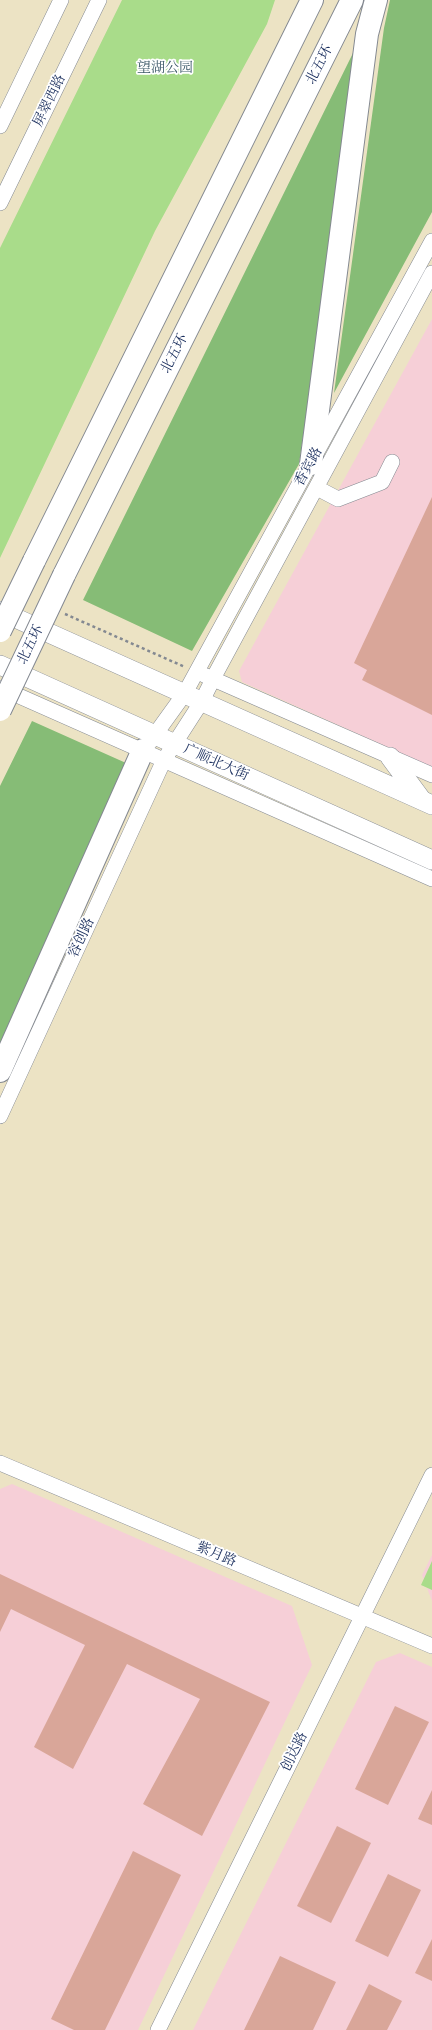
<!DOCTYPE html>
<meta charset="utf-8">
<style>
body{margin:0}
canvas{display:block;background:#ece3c4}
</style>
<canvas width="432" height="2030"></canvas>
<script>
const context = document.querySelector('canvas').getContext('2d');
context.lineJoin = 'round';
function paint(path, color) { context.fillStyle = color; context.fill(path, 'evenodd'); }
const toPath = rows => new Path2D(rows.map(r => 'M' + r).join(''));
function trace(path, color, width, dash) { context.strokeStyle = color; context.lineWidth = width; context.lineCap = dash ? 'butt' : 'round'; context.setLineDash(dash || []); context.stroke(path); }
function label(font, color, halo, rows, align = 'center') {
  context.font = font + ' Cardo,"Noto Serif SC",serif'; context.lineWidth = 3.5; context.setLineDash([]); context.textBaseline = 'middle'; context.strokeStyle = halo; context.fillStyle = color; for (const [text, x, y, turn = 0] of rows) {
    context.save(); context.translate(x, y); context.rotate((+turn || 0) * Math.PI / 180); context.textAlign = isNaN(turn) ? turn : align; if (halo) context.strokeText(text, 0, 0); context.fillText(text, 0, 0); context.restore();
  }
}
const built = toPath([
 [432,319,432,767,242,682,239,671],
 [12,1484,292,1606,312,1665,138,2030,0,2030,0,1489],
 [432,1555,432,1601,422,1575],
 [400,1653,432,1667,432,2030,193,2030,376,1662]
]);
const green = toPath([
 [122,0,275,0,267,24,155,231,0,558,0,248],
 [432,1561,432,1590,421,1585]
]);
const forest = toPath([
 [390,0,432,0,432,212,334,393,384,28],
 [353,53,357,67,299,464,192,651,83,600],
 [32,721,126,763,0,1054,0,786]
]);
const building = toPath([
 [432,497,432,715,362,680,367,670,354,663],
 [0,1574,270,1702,202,1836,143,1804,200,1699,127,1664,73,1769,34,1747,85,1645,11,1609,0,1632],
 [395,1706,429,1722,388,1805,355,1789],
 [432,1790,432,1825,418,1819],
 [337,1826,371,1843,331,1923,297,1906],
 [133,1851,181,1875,105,2030,74,2030,51,2019],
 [388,1874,421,1890,388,1957,355,1941],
 [432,1939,432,1981,415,1973],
 [280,1956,336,1982,313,2030,244,2030],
 [369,1984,402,2001,387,2030,346,2030]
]);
const path = toPath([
 [65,614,185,667]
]);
const minor = toPath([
 [0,126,61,0],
 [0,203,99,0],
 [317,488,338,499,382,482,392,462],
 [204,675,432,775],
 [1,688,432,879],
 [149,743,185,693,432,241],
 [0,1116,164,760,202,701,216,673,432,273],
 [0,1463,432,1646],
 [158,2030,432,1475]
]);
const major = toPath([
 [0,611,432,805],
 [0,665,432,860],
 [390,757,421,799]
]);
const highway = toPath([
 [311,464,367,34,376,0],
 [34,561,312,0],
 [64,575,352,0],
 [0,1071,143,750]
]);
const highwayBridge = toPath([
 [0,631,34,561],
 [0,710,64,575]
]);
const streetNames = [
 ["北五环",320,65,-63],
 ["屏翠西路",50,101,-64],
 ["北五环",175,354,-63],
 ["香宾路",309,467,-61],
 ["北五环",31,645,-64],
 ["广顺北大街",216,763,24],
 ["容创路",82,938,-65],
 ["紫月路",216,1555,23],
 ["创达路",295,1752,-64]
];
const parkNames = [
 ["望湖公园",165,69]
];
paint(built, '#f6cfd7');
paint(green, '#a9dc8a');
paint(forest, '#86bc76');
paint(building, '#d9a699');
trace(minor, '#848991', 16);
trace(major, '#848991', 20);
trace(highway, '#848991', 24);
trace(path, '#848991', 2.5, [3, 3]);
trace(minor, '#fff', 15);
trace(major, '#fff', 19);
trace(highway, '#fff', 22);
trace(highwayBridge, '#848991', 24, []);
trace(highwayBridge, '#fff', 22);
label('14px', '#1b2f5e', '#fff', streetNames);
label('14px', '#3e5a69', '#fff', parkNames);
</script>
